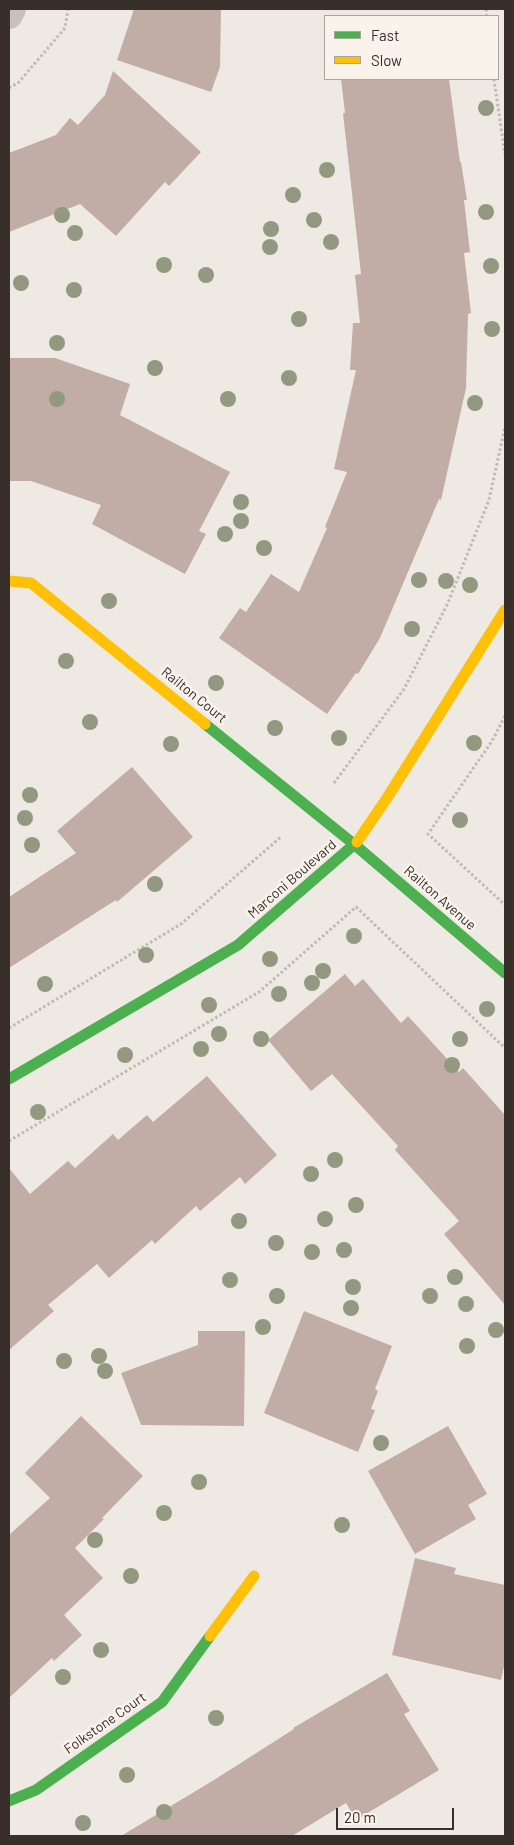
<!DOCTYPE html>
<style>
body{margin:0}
#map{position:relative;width:514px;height:1845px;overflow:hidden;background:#eee9e3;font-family:Barlow,sans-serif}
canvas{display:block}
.frame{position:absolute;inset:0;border:10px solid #382e2a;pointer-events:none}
.legend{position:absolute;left:324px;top:15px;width:175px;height:65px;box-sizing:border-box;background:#faf3ec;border:1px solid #aca49e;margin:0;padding:6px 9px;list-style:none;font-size:15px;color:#382e2a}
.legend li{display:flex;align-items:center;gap:10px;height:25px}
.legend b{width:25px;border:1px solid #aca49e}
.scale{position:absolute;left:336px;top:1808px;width:118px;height:22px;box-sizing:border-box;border:2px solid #382e2a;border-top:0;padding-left:6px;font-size:15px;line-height:18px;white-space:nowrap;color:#382e2a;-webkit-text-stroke:4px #faf3ec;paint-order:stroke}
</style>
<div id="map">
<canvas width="514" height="1845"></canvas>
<div class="frame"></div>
<ul class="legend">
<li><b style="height:6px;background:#4caf50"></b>Fast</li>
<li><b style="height:6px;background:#ffc107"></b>Slow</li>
</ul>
<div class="scale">20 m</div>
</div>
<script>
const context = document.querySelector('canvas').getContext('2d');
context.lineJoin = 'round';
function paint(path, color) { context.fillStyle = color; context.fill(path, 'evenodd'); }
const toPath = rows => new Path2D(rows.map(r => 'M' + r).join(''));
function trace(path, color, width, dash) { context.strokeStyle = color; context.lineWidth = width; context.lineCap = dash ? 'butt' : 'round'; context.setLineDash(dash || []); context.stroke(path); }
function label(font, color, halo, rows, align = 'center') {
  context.font = font + ' Barlow,sans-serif'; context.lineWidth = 5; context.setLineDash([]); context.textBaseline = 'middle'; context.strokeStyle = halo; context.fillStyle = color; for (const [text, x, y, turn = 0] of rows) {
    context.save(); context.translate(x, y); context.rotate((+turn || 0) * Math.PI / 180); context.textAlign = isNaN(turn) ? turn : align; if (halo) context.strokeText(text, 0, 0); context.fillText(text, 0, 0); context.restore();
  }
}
const building = toPath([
 [134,9,221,9,220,67,211,92,117,60],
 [113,71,201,152,169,186,165,182,116,236,80,204,9,232,9,153,56,135,70,118,78,125,105,95],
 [341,79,449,79,460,162,461,162,467,200,464,200,470,252,464,253,471,313,468,314,466,388,441,500,439,499,380,638,358,674,356,673,327,714,219,638,240,608,246,612,271,574,299,592,327,528,325,527,347,472,334,469,356,370,350,370,353,323,360,323,355,275,361,274,343,113,345,113],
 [9,358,55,358,130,384,120,415,230,472,199,531,206,534,185,574,92,524,101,505,31,481,9,481],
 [132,767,193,837,117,902,116,900,9,968,9,897,76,853,57,831],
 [345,974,355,986,363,979,401,1023,408,1016,459,1072,463,1068,505,1115,505,1305,444,1234,459,1221,395,1150,398,1146,332,1074,311,1091,268,1040],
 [207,1076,277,1155,245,1184,240,1177,200,1211,196,1206,155,1244,152,1240,109,1278,97,1264,48,1305,54,1311,9,1350,9,1168,30,1194,68,1161,75,1168,113,1134,118,1140,147,1115,153,1122],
 [304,1311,392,1346,375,1389,378,1391,371,1409,375,1410,358,1452,264,1413],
 [198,1331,245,1331,244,1426,141,1425,121,1373,198,1345],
 [81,1416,143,1476,102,1518,104,1519,75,1548,103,1578,64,1615,82,1635,54,1661,52,1658,9,1698,9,1535,50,1498,25,1473],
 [448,1426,487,1494,468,1505,476,1519,415,1554,368,1471],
 [415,1558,456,1568,454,1574,505,1585,505,1662,501,1680,392,1655],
 [387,1673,410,1711,404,1714,439,1770,356,1820,346,1803,292,1836,121,1836,214,1780,294,1729,293,1728]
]);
const path = toPath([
 [486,9,487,16],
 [494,79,505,155],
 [9,88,19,82,65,28,68,9],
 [505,716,492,741,428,834,505,905],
 [334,783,404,689,447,605,489,500,505,427],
 [9,1028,181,924,282,836],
 [9,1141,259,992,356,907,505,1048]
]);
const street = toPath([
 [9,15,12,9]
]);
const fast = toPath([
 [205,724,355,845,505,973],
 [9,1079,238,945,357,842],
 [9,1801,36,1790,162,1702,210,1636]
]);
const slow = toPath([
 [9,581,31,583,205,724],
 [357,842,387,798,505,610],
 [210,1636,254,1576]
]);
const trees = [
 [486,108],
 [327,170],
 [293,195],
 [486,212],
 [62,215],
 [314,220],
 [271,229],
 [75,233],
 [331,242],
 [270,247],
 [164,265],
 [491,266],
 [206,275],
 [21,283],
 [74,290],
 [299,319],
 [492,329],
 [57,343],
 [155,368],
 [289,378],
 [57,399],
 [228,399],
 [475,403],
 [241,502],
 [241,521],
 [225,534],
 [264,548],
 [419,580],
 [446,581],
 [470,585],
 [109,601],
 [412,629],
 [66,661],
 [216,683],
 [90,722],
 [275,728],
 [339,738],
 [474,743],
 [171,744],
 [30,795],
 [25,818],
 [460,820],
 [32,845],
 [155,884],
 [354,936],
 [146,955],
 [270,959],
 [323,971],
 [312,983],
 [45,984],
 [279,994],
 [209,1005],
 [487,1009],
 [219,1034],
 [261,1039],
 [460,1039],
 [201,1049],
 [125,1055],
 [452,1065],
 [38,1112],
 [335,1160],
 [311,1174],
 [356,1205],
 [325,1219],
 [239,1221],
 [276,1243],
 [344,1250],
 [312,1252],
 [455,1277],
 [230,1280],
 [353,1287],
 [277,1296],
 [430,1296],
 [466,1304],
 [351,1308],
 [263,1327],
 [496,1330],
 [467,1346],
 [99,1356],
 [64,1361],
 [105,1371],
 [381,1443],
 [199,1482],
 [164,1513],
 [342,1525],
 [95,1540],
 [131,1576],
 [101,1650],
 [63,1677],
 [216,1718],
 [127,1775],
 [164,1812],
 [83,1823]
];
const streetNames = [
 ["Railton Court",194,695,39],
 ["Marconi Boulevard",292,879,-41],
 ["Railton Avenue",440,898,41],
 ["Folkstone Court",105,1723,-35]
];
paint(building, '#c1ada5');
trace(path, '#c0b9b5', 3, [2.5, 2.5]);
trace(street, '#c7c1bc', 28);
trace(fast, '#4caf50', 11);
trace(slow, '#ffc107', 11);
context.fillStyle = '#939880';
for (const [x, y] of trees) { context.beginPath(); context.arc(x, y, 8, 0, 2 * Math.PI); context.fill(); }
label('14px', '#382e2a', '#faf3ec', streetNames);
</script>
